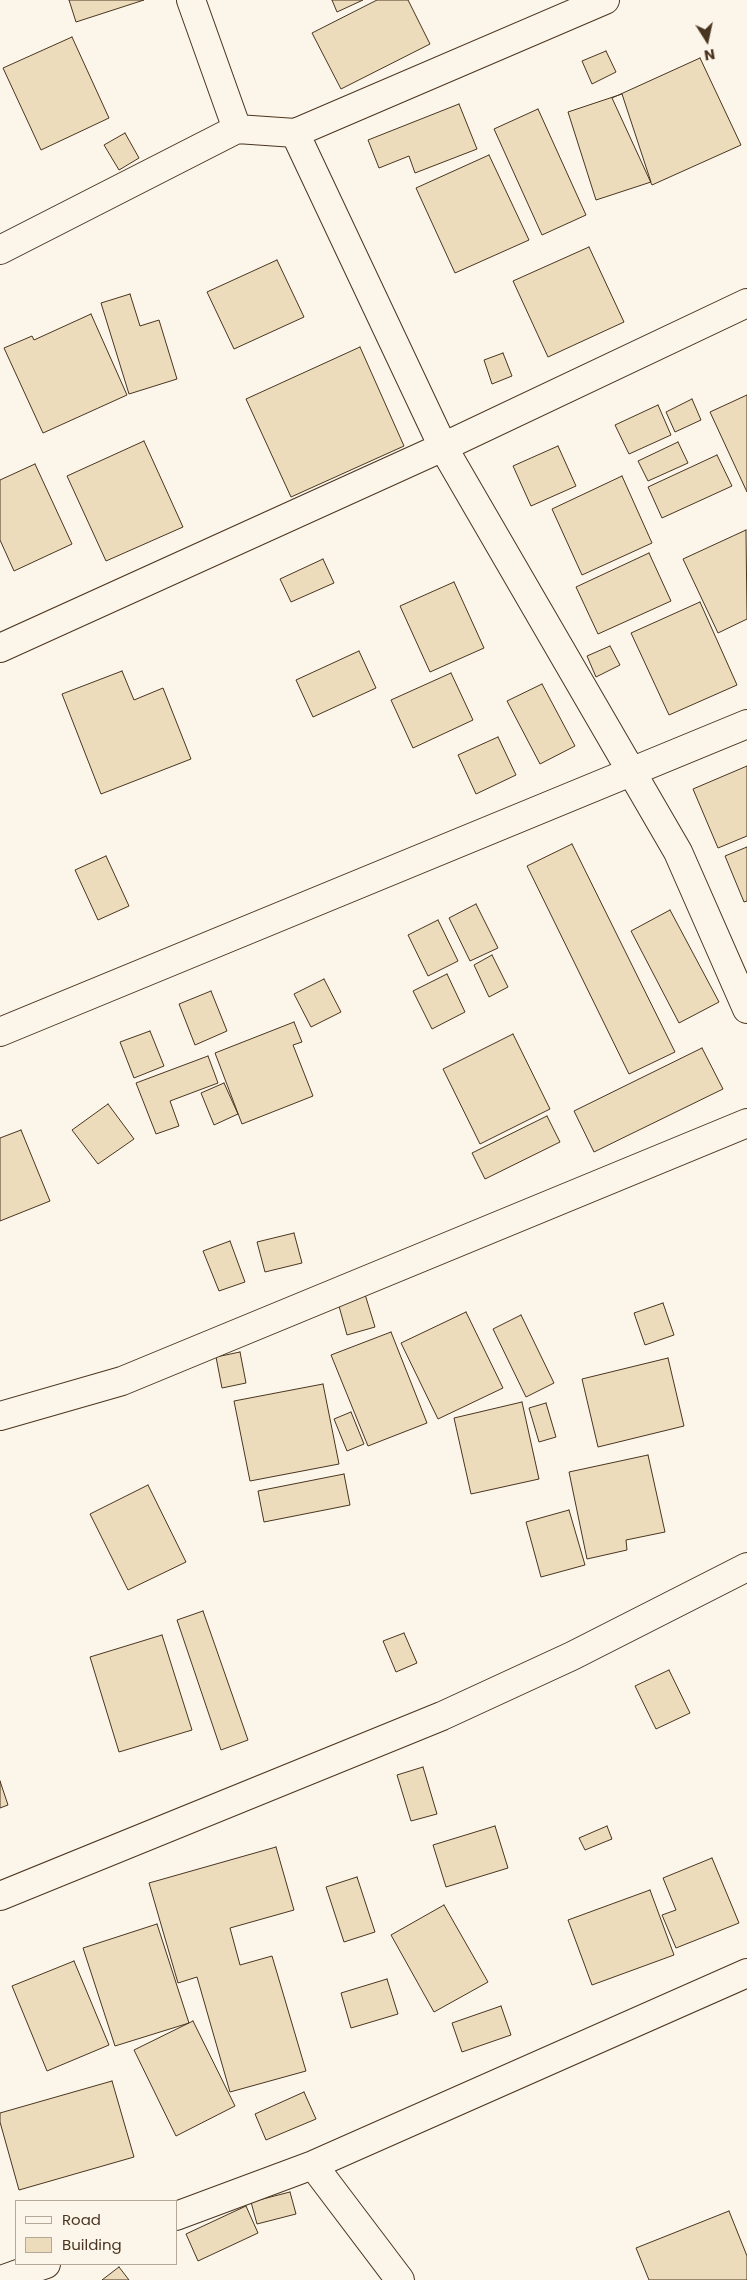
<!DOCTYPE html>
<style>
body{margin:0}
#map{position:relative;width:747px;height:2280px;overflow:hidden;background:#fbf6e9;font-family:Poppins,sans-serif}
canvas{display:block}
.legend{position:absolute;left:15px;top:2200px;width:162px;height:65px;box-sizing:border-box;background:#fbf6e9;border:1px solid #b4a999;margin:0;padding:6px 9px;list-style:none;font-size:15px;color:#4a3520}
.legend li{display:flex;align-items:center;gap:10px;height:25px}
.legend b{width:25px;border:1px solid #b4a999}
.north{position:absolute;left:682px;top:15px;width:50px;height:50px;-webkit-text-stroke:4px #fbf6e9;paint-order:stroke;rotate:170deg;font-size:14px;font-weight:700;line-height:20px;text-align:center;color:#4a3520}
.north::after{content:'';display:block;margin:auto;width:18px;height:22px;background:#4a3520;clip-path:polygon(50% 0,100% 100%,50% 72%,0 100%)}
</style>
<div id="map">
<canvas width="747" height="2280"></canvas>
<ul class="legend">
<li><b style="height:6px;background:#fbf6e9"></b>Road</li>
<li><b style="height:14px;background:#ecdcbc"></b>Building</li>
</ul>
<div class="north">N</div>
</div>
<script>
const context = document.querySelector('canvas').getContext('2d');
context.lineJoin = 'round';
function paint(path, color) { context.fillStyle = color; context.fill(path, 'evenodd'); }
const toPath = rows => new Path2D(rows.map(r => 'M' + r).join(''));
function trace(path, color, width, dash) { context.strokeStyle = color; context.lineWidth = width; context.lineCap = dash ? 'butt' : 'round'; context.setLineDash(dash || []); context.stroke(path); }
const building = toPath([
 [69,0,144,0,76,22,69,0],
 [332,0,363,0,337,12,332,0],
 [377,0,408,0,430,44,341,89,312,33,377,0],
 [72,37,109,118,41,150,3,68,72,37],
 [606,51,616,72,592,84,582,61,606,51],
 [700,58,741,145,652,185,612,98,700,58],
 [622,94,651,182,596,200,568,112,622,94],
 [459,104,477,149,415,173,409,156,379,168,368,140,459,104],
 [538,109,586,215,542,235,494,129,538,109],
 [125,133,139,158,119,170,104,145,125,133],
 [489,155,529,240,455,273,416,188,489,155],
 [589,247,624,322,548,357,513,281,589,247],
 [277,260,304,317,234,349,207,292,277,260],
 [130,294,140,326,159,320,177,379,129,394,101,303,130,294],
 [91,314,127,395,43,433,4,348,32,336,34,340,91,314],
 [360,347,404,446,291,497,246,399,360,347],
 [503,353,512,376,492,384,484,360,503,353],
 [747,395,747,492,710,412,747,395],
 [692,399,701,420,675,432,666,412,692,399],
 [658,405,671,435,629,454,615,425,658,405],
 [144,441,183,527,106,561,67,476,144,441],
 [678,442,688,463,648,481,638,461,678,442],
 [558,446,576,486,531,506,513,466,558,446],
 [717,455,732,486,662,518,648,487,717,455],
 [35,464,72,544,14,571,0,540,0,480,35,464],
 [622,476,652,543,582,575,552,509,622,476],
 [746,530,747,619,718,633,683,559,746,530],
 [649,553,671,601,598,634,576,587,649,553],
 [323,559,334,583,291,602,280,579,323,559],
 [454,582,484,648,430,672,400,606,454,582],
 [700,602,737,685,669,715,631,633,700,602],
 [610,646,620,665,596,677,587,656,610,646],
 [359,651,376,688,313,717,296,680,359,651],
 [122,671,134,700,163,688,191,759,101,794,62,694,122,671],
 [451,673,473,720,413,748,391,700,451,673],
 [542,684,575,746,540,764,507,701,542,684],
 [498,737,516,775,476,794,458,755,498,737],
 [747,766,747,836,718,848,693,789,747,766],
 [572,844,675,1052,629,1074,527,866,572,844],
 [747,847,747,901,744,902,725,856,747,847],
 [106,856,129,906,98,920,75,870,106,856],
 [476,904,498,948,470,961,449,918,476,904],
 [670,910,719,1002,679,1023,631,931,670,910],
 [438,920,458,961,428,976,408,935,438,920],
 [492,955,508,987,489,997,474,965,492,955],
 [447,974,465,1012,432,1029,413,991,447,974],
 [324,979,341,1012,311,1027,294,994,324,979],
 [211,991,227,1031,195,1045,179,1004,211,991],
 [294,1022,302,1042,293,1045,313,1096,242,1124,215,1053,294,1022],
 [150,1031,164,1066,134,1078,120,1042,150,1031],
 [513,1034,550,1109,480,1144,443,1069,513,1034],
 [702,1048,723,1089,594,1152,574,1111,702,1048],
 [208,1056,218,1083,170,1101,179,1126,156,1134,136,1083,208,1056],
 [224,1083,238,1114,214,1125,201,1093,224,1083],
 [108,1104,134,1139,98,1164,72,1130,108,1104],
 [547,1116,560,1142,485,1179,472,1153,547,1116],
 [21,1130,50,1201,0,1221,0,1138,21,1130],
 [294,1233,302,1263,265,1272,257,1242,294,1233],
 [230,1241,245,1282,219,1291,203,1251,230,1241],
 [364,1291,375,1327,347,1335,337,1299,364,1291],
 [663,1303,674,1335,645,1345,634,1313,663,1303],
 [466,1312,503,1388,438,1419,401,1343,466,1312],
 [521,1315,554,1383,526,1397,493,1329,521,1315],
 [391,1332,427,1423,368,1446,331,1355,391,1332],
 [240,1352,246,1383,222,1388,216,1357,240,1352],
 [668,1358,684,1426,598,1447,582,1379,668,1358],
 [323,1384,339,1464,250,1481,234,1401,323,1384],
 [522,1402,539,1479,471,1494,454,1418,522,1402],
 [546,1403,556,1437,539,1442,529,1408,546,1403],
 [351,1412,364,1444,347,1451,334,1419,351,1412],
 [648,1455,665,1532,626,1540,627,1550,587,1559,569,1472,648,1455],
 [344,1474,350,1505,264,1522,258,1491,344,1474],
 [148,1485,186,1562,128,1590,90,1514,148,1485],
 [569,1510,585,1565,541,1577,526,1522,569,1510],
 [203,1611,248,1740,221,1750,177,1620,203,1611],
 [404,1633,417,1663,396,1672,383,1641,404,1633],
 [162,1635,192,1730,119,1752,90,1657,162,1635],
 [669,1670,690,1713,656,1729,635,1686,669,1670],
 [423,1767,437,1814,411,1821,397,1775,423,1767],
 [0,1781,8,1805,0,1808,0,1781],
 [495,1826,508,1868,446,1887,433,1845,495,1826],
 [607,1826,612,1839,585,1850,579,1838,607,1826],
 [276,1847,294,1910,230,1928,240,1965,272,1956,306,2071,230,2092,197,1977,178,1983,149,1883,276,1847],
 [712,1858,739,1923,676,1948,662,1915,676,1910,663,1878,712,1858],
 [357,1877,375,1932,344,1942,326,1887,357,1877],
 [650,1890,674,1955,592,1985,568,1920,650,1890],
 [444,1905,488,1982,434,2012,391,1935,444,1905],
 [157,1924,189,2023,115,2046,83,1948,157,1924],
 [74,1961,109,2045,47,2071,12,1986,74,1961],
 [387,1979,398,2014,351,2028,341,1993,387,1979],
 [501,2006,511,2035,462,2052,452,2023,501,2006],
 [193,2021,235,2106,176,2136,134,2050,193,2021],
 [112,2081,134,2157,19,2190,0,2122,0,2113,112,2081],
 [304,2092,316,2119,266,2140,255,2114,304,2092],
 [290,2192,296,2214,257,2224,251,2202,290,2192],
 [246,2206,258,2233,198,2261,186,2234,246,2206],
 [729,2211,747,2256,747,2280,649,2280,636,2248,729,2211],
 [119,2267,129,2280,102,2280,119,2267]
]);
const minor = toPath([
 [191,0,237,129],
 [295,133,443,447,678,852,747,1009],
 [0,250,237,129,295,133,605,0],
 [0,648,443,447,747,303],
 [0,1032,747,724],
 [0,1416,122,1381,747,1123],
 [313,2165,400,2280],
 [176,2216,313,2165,747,1973],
 [1,2280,46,2264]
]);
const tertiary = toPath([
 [0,1896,442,1716,572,1656,747,1567]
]);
paint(building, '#ecdcbc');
trace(building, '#4a3520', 1);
trace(minor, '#4a3520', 30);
trace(tertiary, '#4a3520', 30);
trace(minor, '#fbf6e9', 28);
trace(tertiary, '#fbf6e9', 28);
</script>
